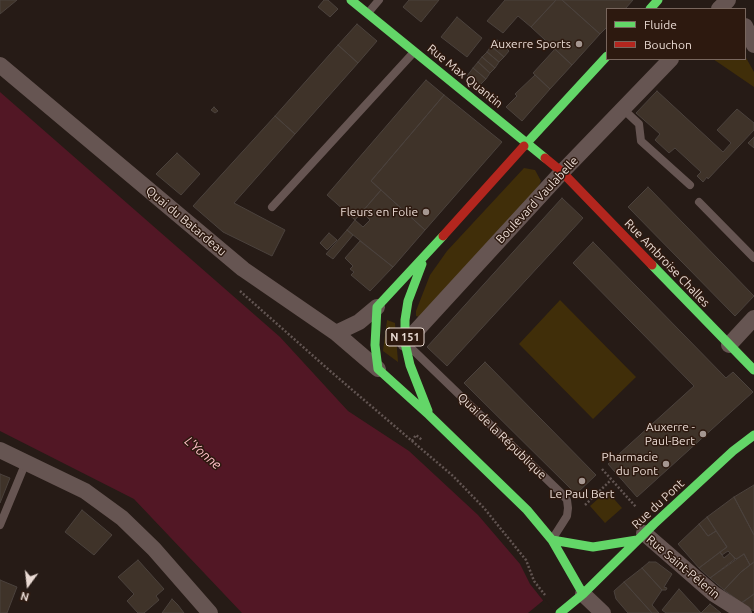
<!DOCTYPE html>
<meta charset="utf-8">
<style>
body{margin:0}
#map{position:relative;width:754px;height:613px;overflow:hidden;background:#261b16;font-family:Ubuntu,sans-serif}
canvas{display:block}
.legend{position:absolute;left:606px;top:8px;width:140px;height:52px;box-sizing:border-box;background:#2d190f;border:1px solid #78665d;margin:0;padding:5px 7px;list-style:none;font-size:12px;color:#e9dad3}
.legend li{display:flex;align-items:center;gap:8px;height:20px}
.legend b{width:20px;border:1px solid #78665d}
.north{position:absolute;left:8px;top:565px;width:40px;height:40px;-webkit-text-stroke:3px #2d190f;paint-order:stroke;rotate:195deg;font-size:11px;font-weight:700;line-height:16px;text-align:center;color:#e9dad3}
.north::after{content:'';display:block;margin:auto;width:14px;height:18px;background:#e9dad3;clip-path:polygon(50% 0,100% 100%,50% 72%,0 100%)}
</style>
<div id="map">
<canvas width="754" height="613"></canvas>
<ul class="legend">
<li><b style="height:5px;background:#63d668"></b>Fluide</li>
<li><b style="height:5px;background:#b3261e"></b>Bouchon</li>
</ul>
<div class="north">N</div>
</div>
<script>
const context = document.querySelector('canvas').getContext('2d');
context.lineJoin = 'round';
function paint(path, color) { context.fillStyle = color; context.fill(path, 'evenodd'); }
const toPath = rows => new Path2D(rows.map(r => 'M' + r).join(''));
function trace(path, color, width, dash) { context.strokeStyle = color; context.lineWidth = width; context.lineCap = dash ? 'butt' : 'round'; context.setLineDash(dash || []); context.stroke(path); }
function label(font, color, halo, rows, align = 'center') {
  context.font = font + ' Ubuntu,sans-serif'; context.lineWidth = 3; context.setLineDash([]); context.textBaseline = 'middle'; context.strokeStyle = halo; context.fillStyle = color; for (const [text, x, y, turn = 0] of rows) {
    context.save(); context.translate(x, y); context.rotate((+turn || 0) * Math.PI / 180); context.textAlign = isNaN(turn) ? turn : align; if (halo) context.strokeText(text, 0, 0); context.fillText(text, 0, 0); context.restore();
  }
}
const green = toPath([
 [745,56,754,72,754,87,713,59,745,59],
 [524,168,535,170,541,181,538,187,419,317,416,316,416,311,430,275,447,251],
 [560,300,636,377,593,419,519,344],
 [387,320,395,323,398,362,383,351],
 [607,491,622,508,605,523,590,506]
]);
const water = toPath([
 [0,92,280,337,348,411,409,451,478,515,520,564,530,584,553,613,242,613,134,499,0,431]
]);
const pier = toPath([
 [545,599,555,613,528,613]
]);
const building = toPath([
 [0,0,17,0,0,14,0,0],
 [324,0,328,0,338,9,330,17,318,7,324,0],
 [409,0,439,0,421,22,403,7,409,0],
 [505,0,556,0,531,27,518,16,503,33,487,21,505,0],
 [556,0,562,0,600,34,572,65,531,27,556,0],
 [562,0,633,0,625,9,607,9,607,27,600,34,562,0],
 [457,17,482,38,467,57,441,37,457,17],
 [357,24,377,41,358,63,338,45,357,24],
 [497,40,509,51,504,57,491,46,497,40],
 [338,45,358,63,295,134,275,116,338,45],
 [491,46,504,57,499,62,487,52,491,46],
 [555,49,572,65,550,89,533,73,555,49],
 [487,52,499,62,495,68,482,57,487,52],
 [482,57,495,68,490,73,478,62,482,57],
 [478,62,490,73,486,79,473,68,478,62],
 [473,68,486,79,479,86,467,76,473,68],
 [535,75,550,89,522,121,506,107,517,96,515,94,535,75],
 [426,80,444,95,371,181,381,190,355,220,327,195,426,80],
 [657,91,723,152,731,143,717,130,737,109,754,123,754,130,708,179,707,177,703,182,697,176,701,172,675,148,669,153,655,140,660,134,636,113,657,91],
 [444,95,502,142,425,230,371,181,444,95],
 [214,107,218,111,215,113,211,110,214,107],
 [275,116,295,134,234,203,285,230,272,256,223,232,193,206,275,116],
 [754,137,754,148,748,143,754,137],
 [177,153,200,174,181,195,156,174,177,153],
 [648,187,754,296,735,316,628,207,648,187],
 [381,190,425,230,393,267,347,230,355,220,363,227,370,220,362,212,381,190],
 [562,198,583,218,447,366,427,347,562,198],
 [347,230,353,235,333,259,326,254,347,230],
 [329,233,337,240,327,250,320,243,329,233],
 [360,241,393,267,370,291,351,275,354,272,350,269,353,266,345,258,360,241],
 [593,242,726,378,733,372,753,392,637,497,608,464,694,386,573,263,593,242],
 [485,362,596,475,576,494,464,383,485,362],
 [0,474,10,478,0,503,0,474],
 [754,485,754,535,734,497,754,485],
 [734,497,754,535,754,562,750,565,744,554,736,559,728,551,722,555,720,552,727,547,707,517,734,497],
 [82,510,112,535,94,555,65,532,82,510],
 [707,517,716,531,708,536,699,524,707,517],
 [699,524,708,536,716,531,727,547,699,568,678,544,699,524],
 [720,552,724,558,730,553,735,559,710,578,699,568,720,552],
 [744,554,750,565,741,572,724,590,710,578,744,554],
 [138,560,164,589,156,596,159,600,144,613,138,613,127,601,134,594,118,577,138,560],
 [649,562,656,562,672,574,664,587,667,588,666,590,662,590,642,568,649,562],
 [754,562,754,594,742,603,724,590,741,572,754,562],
 [642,568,662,590,652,605,659,613,652,613,624,582,642,568],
 [0,580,17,587,7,613,0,613,0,580],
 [624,582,652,613,628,613,616,599,614,591,624,582],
 [679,589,701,613,666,613,662,610,679,589],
 [754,594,754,611,741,603,754,594],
 [172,599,178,605,184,613,162,613,172,599],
 [710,604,721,613,701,613,710,604]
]);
const path = toPath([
 [240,291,329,370,453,476,484,508,526,560,534,581,545,595],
 [412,441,416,435,422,440],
 [602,469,636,507],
 [585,505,611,480]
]);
const lane = toPath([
 [368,13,379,0],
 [623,109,639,124,641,141,690,185],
 [699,202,754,258],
 [272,207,414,52],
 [412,349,562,494,567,500,568,508,567,516,553,538],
 [0,525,26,462]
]);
const street = toPath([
 [719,9,728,0],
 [745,26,754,45],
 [0,65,243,269,336,333,378,369],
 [336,333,359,322,377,307],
 [405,343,562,172,671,59],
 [729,345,754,318],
 [0,450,85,491,122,518,154,549,210,613],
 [644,533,714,594,744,613],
 [583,594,603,613]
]);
const fast = toPath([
 [351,0,545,158],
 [650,9,658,0],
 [524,146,607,56],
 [443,236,377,307,375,345,378,369,429,415,527,510,552,540,583,594,560,613],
 [422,264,408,301,405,320,405,343,410,365,428,411],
 [652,265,754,370],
 [552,540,593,547,637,540],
 [583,594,654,524,733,451,754,435]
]);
const jam = toPath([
 [545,158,562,172,652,265],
 [443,236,524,146]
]);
const markers = [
 [579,44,4,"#a59791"],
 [426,212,4,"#a59791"],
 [703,434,4,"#a59791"],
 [666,464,4,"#a59791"],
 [582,481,4,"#a59791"]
];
const shields = [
 [405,337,38]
];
const shieldNames = [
 ["N 151",405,337]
];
const poiNames = [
 ["Auxerre Sports",571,44],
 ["Fleurs en Folie",418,212],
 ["Auxerre -",695,427],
 ["Paul-Bert",695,441],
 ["Pharmacie",658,457],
 ["du Pont",658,471],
 ["Le Paul Bert",582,494,"center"]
];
const streetNames = [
 ["Rue Max Quantin",465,76,39],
 ["Boulevard Vaulabelle",537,200,-47],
 ["Quai du Batardeau",186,221,40],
 ["Rue Ambroise Challes",667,263,46],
 ["Quai de la République",502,436,44],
 ["Rue du Pont",658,504,-43],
 ["Rue Saint-Pélerin",683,567,40]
];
const waterNames = [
 ["L'Yonne",203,453,40]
];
paint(green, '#402e09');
paint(water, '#521725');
paint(pier, '#261b16');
paint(building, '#3f3329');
trace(building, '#4b423d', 1);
trace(path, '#625552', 2.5, [2, 2]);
trace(lane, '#665552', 8);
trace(street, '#665552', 16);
trace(fast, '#63d668', 9);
trace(jam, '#b3261e', 9);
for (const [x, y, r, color] of markers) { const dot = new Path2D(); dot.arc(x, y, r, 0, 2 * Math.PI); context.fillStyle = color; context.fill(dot); trace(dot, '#2d190f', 1.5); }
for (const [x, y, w] of shields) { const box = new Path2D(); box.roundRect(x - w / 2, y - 9, w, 18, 3); context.fillStyle = '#2d190f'; context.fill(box); trace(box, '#e9dad3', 1); }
label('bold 11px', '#e9dad3', null, shieldNames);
label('12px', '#e9dad3', '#2d190f', poiNames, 'right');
label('12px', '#e9dad3', '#2d190f', streetNames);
label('italic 13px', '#ffbfc8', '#2d190f', waterNames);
</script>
